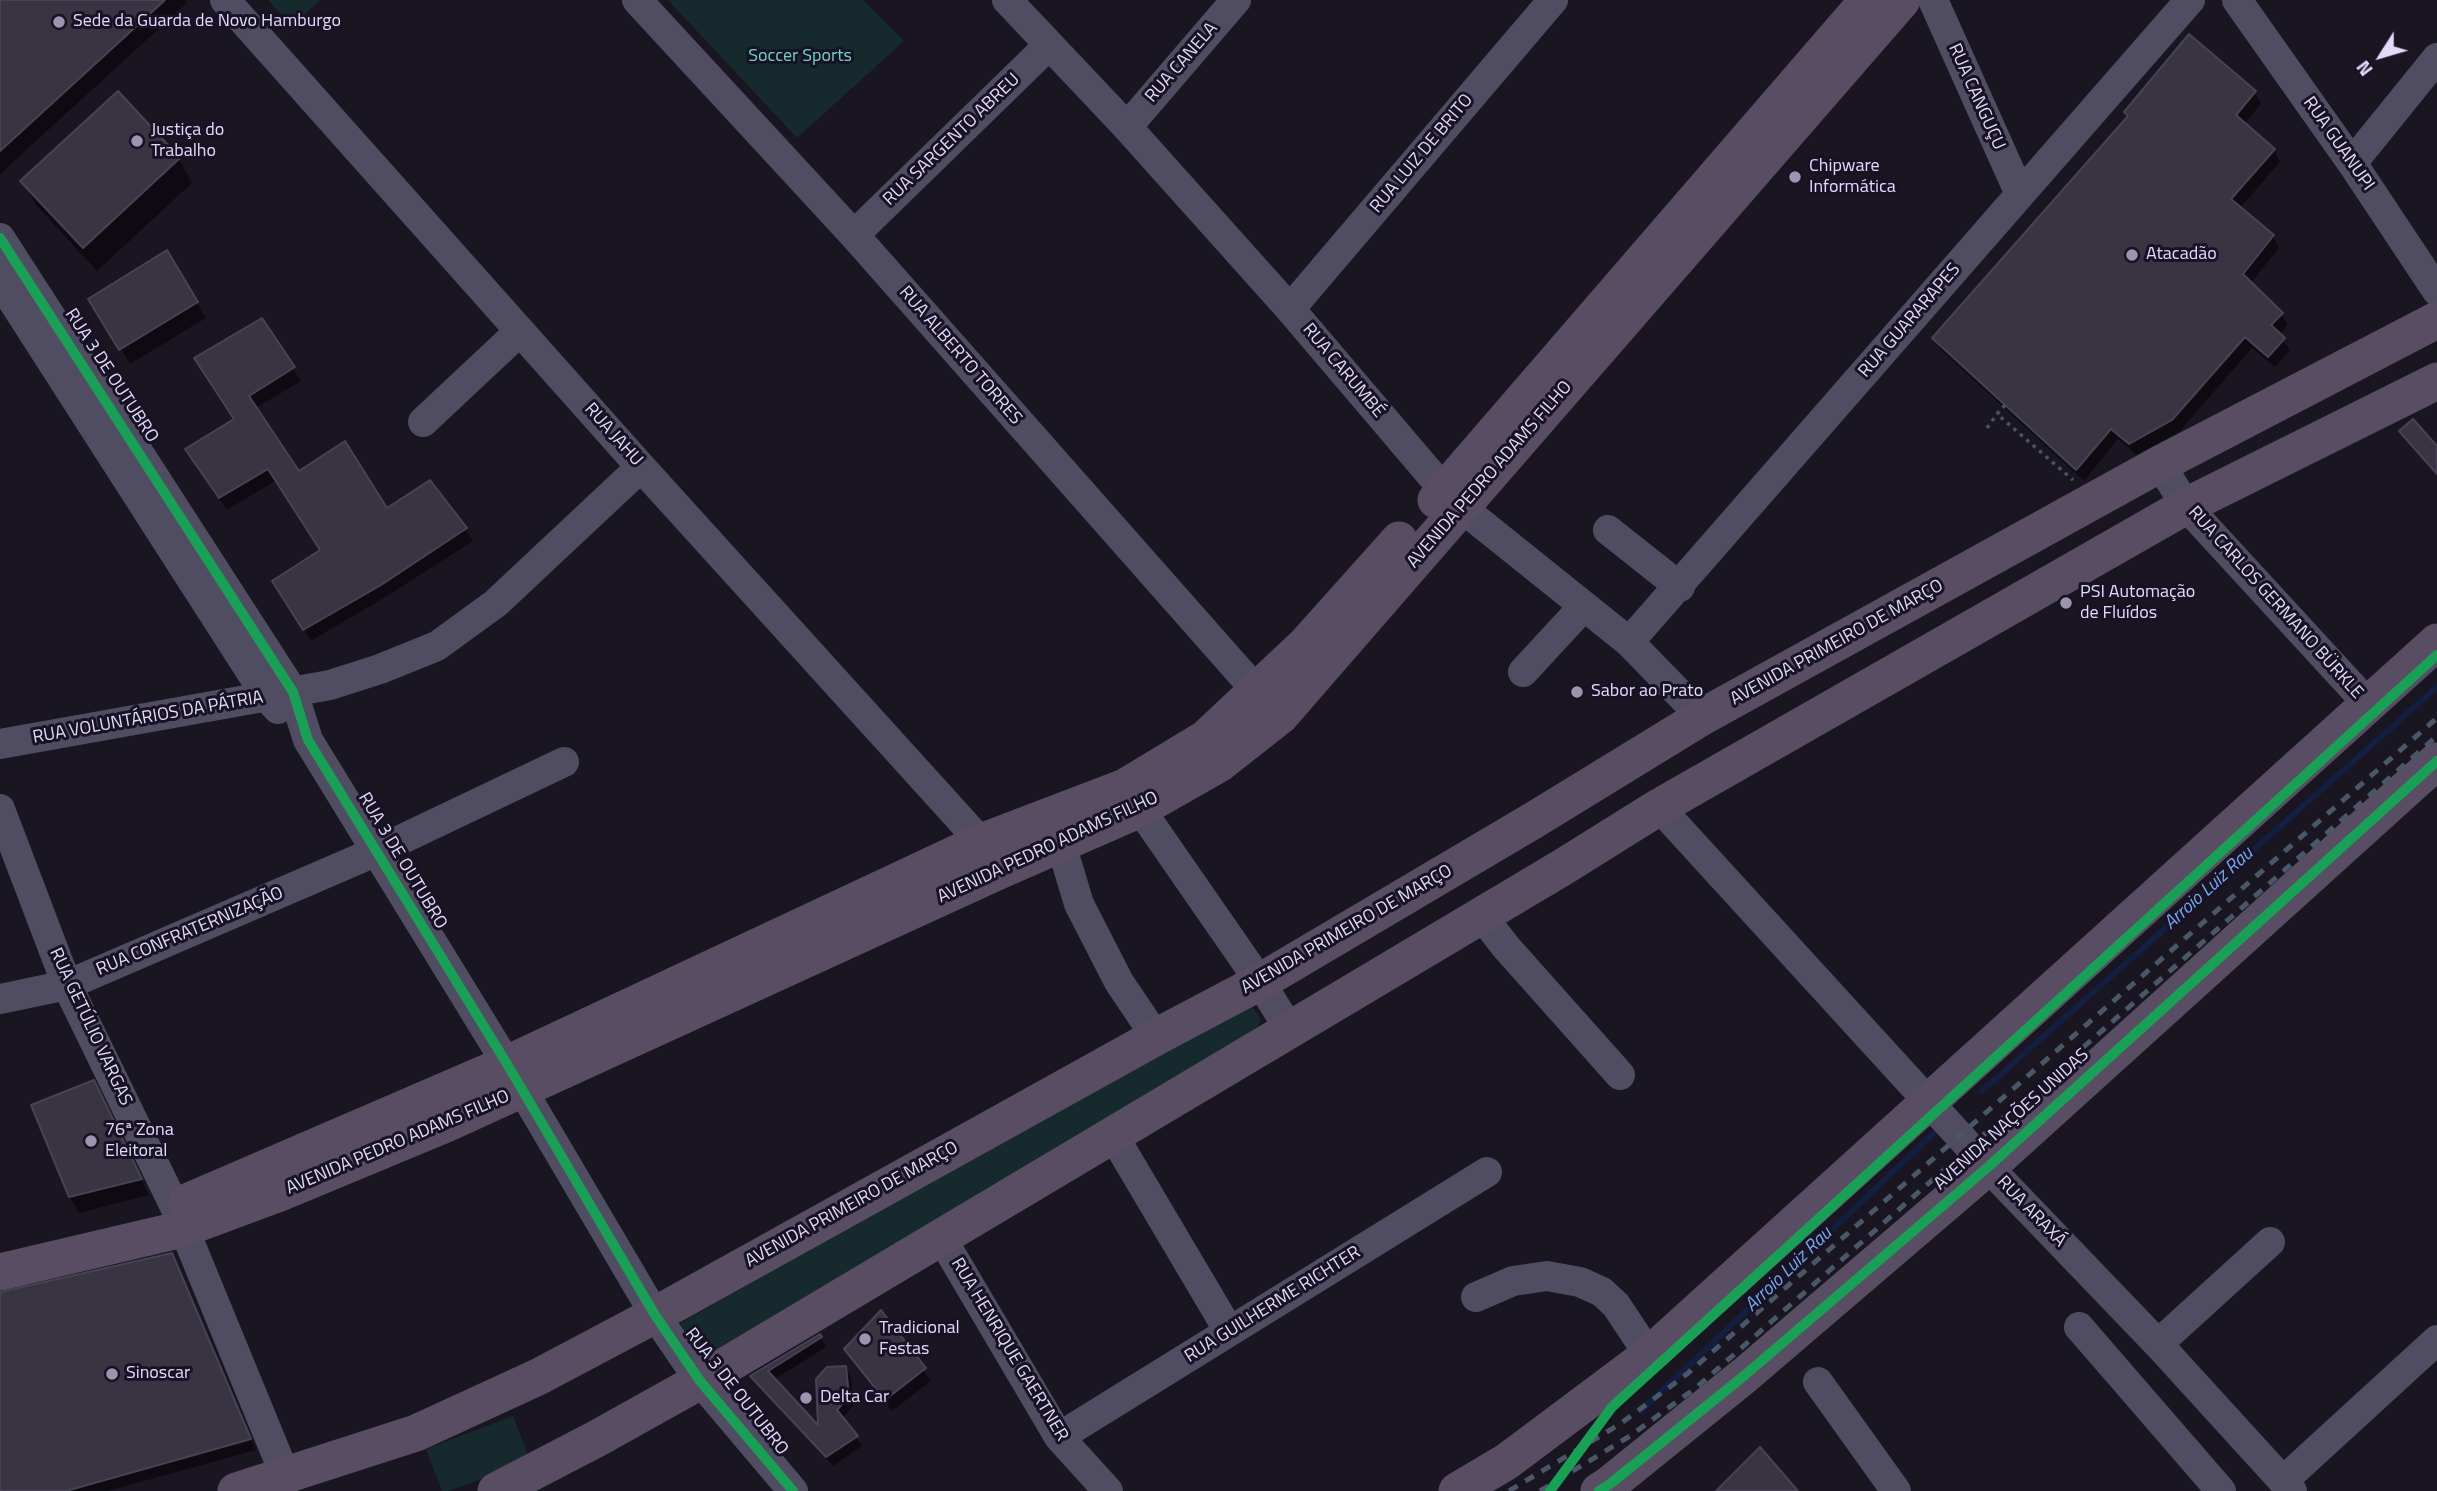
<!DOCTYPE html>
<meta charset="utf-8">
<style>
body{margin:0}
#map{position:relative;width:2437px;height:1491px;overflow:hidden;background:#191621;font-family:"Titillium Web",sans-serif}
canvas{display:block}
.north{position:absolute;left:2346px;top:21px;width:70px;height:70px;-webkit-text-stroke:5px #181225;paint-order:stroke;rotate:233deg;font-size:19px;font-weight:700;line-height:28px;text-align:center;color:#e2dafb}
.north::after{content:'';display:block;margin:auto;width:24px;height:32px;background:#e2dafb;clip-path:polygon(50% 0,100% 100%,50% 72%,0 100%)}
</style>
<div id="map">
<canvas width="2437" height="1491"></canvas>
<div class="north">N</div>
</div>
<script>
const context = document.querySelector('canvas').getContext('2d');
context.lineJoin = 'round';
function paint(path, color) { context.fillStyle = color; context.fill(path, 'evenodd'); }
const toPath = rows => new Path2D(rows.map(r => 'M' + r).join(''));
function trace(path, color, width, dash) { context.strokeStyle = color; context.lineWidth = width; context.lineCap = dash ? 'butt' : 'round'; context.setLineDash(dash || []); context.stroke(path); }
function label(font, color, halo, rows, align = 'center') {
  context.font = font + ' "Titillium Web",sans-serif'; context.lineWidth = 6; context.setLineDash([]); context.textBaseline = 'middle'; context.strokeStyle = halo; context.fillStyle = color; for (const [text, x, y, turn = 0] of rows) {
    context.save(); context.translate(x, y); context.rotate((+turn || 0) * Math.PI / 180); context.textAlign = isNaN(turn) ? turn : align; if (halo) context.strokeText(text, 0, 0); context.fillText(text, 0, 0); context.restore();
  }
}
const green = toPath([
 [268,0,320,0,292,27],
 [668,0,863,0,904,41,797,138],
 [1250,1003,1261,1019,1257,1029,702,1368,674,1327,1236,1004],
 [513,1416,530,1460,449,1491,442,1491,426,1449]
]);
const shadow = toPath([
 [0,0,185,0,187,3,0,174],
 [2254,92,2261,104,2244,124,2274,150,2280,162,2239,209,2273,236,2279,248,2250,284,2281,314,2288,325,2279,335,2290,350,2275,367,2252,348,2179,432,2137,455,2118,439,2084,481,1941,350,1934,338],
 [179,159,192,183,97,271,36,205,23,182],
 [166,252,206,318,130,364,91,299],
 [261,321,301,381,256,408,298,473,386,510,465,529,473,541,387,596,311,641,281,594,322,551,277,480,227,510,195,462,234,421],
 [102,1098,149,1195,79,1213,70,1197],
 [177,1266,256,1450,108,1491,0,1491,0,1294],
 [881,1313,931,1381,892,1411,847,1349],
 [820,1336,826,1347,774,1380,820,1430,845,1368,851,1377,853,1406,842,1419,862,1446,833,1466,758,1385,753,1376]
]);
const stream = toPath([
 [1982,1091,2437,687],
 [1641,1411,1938,1129]
]);
const building = toPath([
 [0,0,165,0,0,151,0,0],
 [2189,34,2256,91,2236,115,2275,149,2231,199,2274,235,2243,274,2283,313,2271,325,2285,338,2268,357,2245,337,2172,420,2129,444,2111,429,2076,470,1932,338,2128,116,2124,112,2189,34],
 [118,91,180,158,83,248,20,181,118,91],
 [167,250,198,302,119,350,88,299,167,250],
 [262,318,295,367,249,396,299,471,345,441,387,508,430,480,467,528,381,585,303,630,272,581,320,550,268,469,219,498,185,449,234,419,194,358,262,318],
 [2413,419,2437,446,2437,474,2399,431,2413,419],
 [94,1080,142,1179,69,1197,31,1105,94,1080],
 [172,1253,251,1439,66,1491,0,1491,0,1292,172,1253],
 [881,1310,926,1368,885,1400,844,1349,881,1310],
 [820,1334,822,1337,768,1371,818,1425,816,1379,827,1367,846,1366,849,1396,837,1410,858,1436,826,1457,750,1376,820,1334],
 [1760,1447,1798,1491,1716,1491,1760,1447]
]);
const path = toPath([
 [2005,405,1997,414,2073,480],
 [1987,428,1997,414]
]);
const minor = toPath([
 [225,0,641,467,981,842,991,859],
 [637,0,854,235,1270,706],
 [1007,0,1127,127,1290,309,1444,490,1462,508,1629,642,1702,717],
 [1933,0,2020,194],
 [2237,0,2352,163,2437,291],
 [1127,127,1236,0],
 [2352,163,2437,58],
 [854,235,1049,45],
 [0,238,293,692,308,740,507,1064,655,1315,700,1381,793,1491],
 [0,281,267,697,278,709],
 [1290,309,1553,0],
 [423,422,520,331],
 [2160,464,2186,506,2369,705],
 [1608,530,1680,587],
 [1629,642,2190,0],
 [1523,672,1584,606],
 [0,744,330,685,380,669,437,646,496,603,641,467],
 [1127,790,1260,982,1290,1030],
 [1659,807,1988,1167,2158,1344,2292,1491],
 [0,809,67,985,175,1207,285,1475],
 [1052,824,1061,844,1079,904,1119,982,1156,1037],
 [1482,916,1506,947,1620,1075],
 [0,999,67,985,375,852,564,762],
 [1113,1135,1229,1331],
 [941,1237,1059,1437,1108,1491],
 [1476,1297,1513,1281,1547,1276,1580,1282,1602,1292,1616,1305,1649,1355],
 [2079,1327,2221,1491],
 [2158,1344,2270,1242],
 [1818,1382,1896,1491],
 [1059,1437,1487,1172],
 [2283,1481,2437,1340]
]);
const major = toPath([
 [1436,500,1868,0],
 [187,1202,507,1064,981,842,1125,787,1206,738,1305,645,1399,540],
 [0,1272,183,1229,280,1193,446,1124,999,871,1140,809,1219,764,1280,716,1902,0],
 [236,1491,416,1433,538,1377,655,1315,1156,1037,1260,982,1534,820,1702,717,2160,464,2437,320],
 [496,1491,596,1439,700,1381,1563,867,1659,807,2186,506,2437,381],
 [1457,1491,1506,1462,1649,1355,2437,642],
 [1599,1491,1610,1484,1745,1375,1988,1167,2437,761]
]);
const rail = toPath([
 [1509,1491,1620,1424,1687,1374,2437,718],
 [1540,1491,1630,1436,1697,1387,2437,736]
]);
const cycleway = toPath([
 [0,238,293,692,308,740,507,1064,655,1315,700,1381,793,1491],
 [1550,1491,1612,1407,2437,655],
 [1599,1491,1610,1484,1745,1375,1988,1167,2437,761]
]);
const markers = [
 [59,22,7,"#9c95af"],
 [137,141,7,"#9c95af"],
 [1795,177,7,"#9c95af"],
 [2132,255,7,"#9c95af"],
 [2066,603,7,"#9c95af"],
 [1577,692,7,"#9c95af"],
 [91,1141,7,"#9c95af"],
 [865,1339,7,"#9c95af"],
 [112,1374,7,"#9c95af"],
 [806,1398,7,"#9c95af"]
];
const poiNames = [
 ["Sede da Guarda de Novo Hamburgo",73,22],
 ["Justiça do",151,131],
 ["Trabalho",151,152],
 ["Chipware",1809,167],
 ["Informática",1809,188],
 ["Atacadão",2146,255],
 ["PSI Automação",2080,593],
 ["de Fluídos",2080,614],
 ["Sabor ao Prato",1591,692],
 ["76ª Zona",105,1131],
 ["Eleitoral",105,1152],
 ["Tradicional",879,1329],
 ["Festas",879,1350],
 ["Sinoscar",126,1374],
 ["Delta Car",820,1398]
];
const parkNames = [
 ["Soccer Sports",800,57]
];
const streetNames = [
 ["RUA CANELA",1182,63,-49],
 ["RUA CANGUÇU",1976,97,66],
 ["RUA SARGENTO ABREU",952,140,-44],
 ["RUA GUANUPI",2338,144,55],
 ["RUA LUIZ DE BRITO",1422,154,-50],
 ["RUA GUARARAPES",1910,321,-49],
 ["RUA ALBERTO TORRES",960,356,49],
 ["RUA CARUMBÉ",1343,371,50],
 ["RUA 3 DE OUTUBRO",111,376,57],
 ["RUA JAHU",613,435,48],
 ["AVENIDA PEDRO ADAMS FILHO",1490,475,-49],
 ["RUA CARLOS GERMANO BÜRKLE",2275,603,48],
 ["AVENIDA PRIMEIRO DE MARÇO",1837,643,-29],
 ["RUA VOLUNTÁRIOS DA PÁTRIA",148,718,-10],
 ["AVENIDA PEDRO ADAMS FILHO",1048,848,-25],
 ["RUA 3 DE OUTUBRO",402,861,59],
 ["AVENIDA PRIMEIRO DE MARÇO",1347,930,-30],
 ["RUA CONFRATERNIZAÇÃO",190,932,-23],
 ["RUA GETÚLIO VARGAS",90,1027,65],
 ["AVENIDA NAÇÕES UNIDAS",2012,1120,-42],
 ["AVENIDA PEDRO ADAMS FILHO",398,1143,-23],
 ["AVENIDA PRIMEIRO DE MARÇO",852,1205,-29],
 ["RUA ARAXÁ",2031,1212,46],
 ["RUA GUILHERME RICHTER",1273,1305,-32],
 ["RUA HENRIQUE GAERTNER",1009,1350,59],
 ["RUA 3 DE OUTUBRO",736,1392,52]
];
const waterNames = [
 ["Arroio Luiz Rau",2209,889,-42],
 ["Arroio Luiz Rau",1789,1270,-44]
];
paint(green, '#16292c');
paint(shadow, '#0007');
trace(stream, '#131e41', 6);
paint(building, '#393442');
trace(building, '#474254', 2);
trace(path, '#4b5361', 3.5, [3.5, 5]);
trace(minor, '#504c61', 30);
trace(major, '#594d64', 37);
trace(rail, '#4a5768', 5, [10, 9]);
trace(cycleway, '#1a9f57', 10);
for (const [x, y, r, color] of markers) { const dot = new Path2D(); dot.arc(x, y, r, 0, 2 * Math.PI); context.fillStyle = color; context.fill(dot); trace(dot, '#181225', 2.5); }
label('18px', '#e2dafb', '#181225', poiNames, 'left');
label('18px', '#6ed3c6', '#181225', parkNames);
label('18px', '#e2dafb', '#181225', streetNames);
label('italic 19px', '#74a7ef', '#181225', waterNames);
</script>
